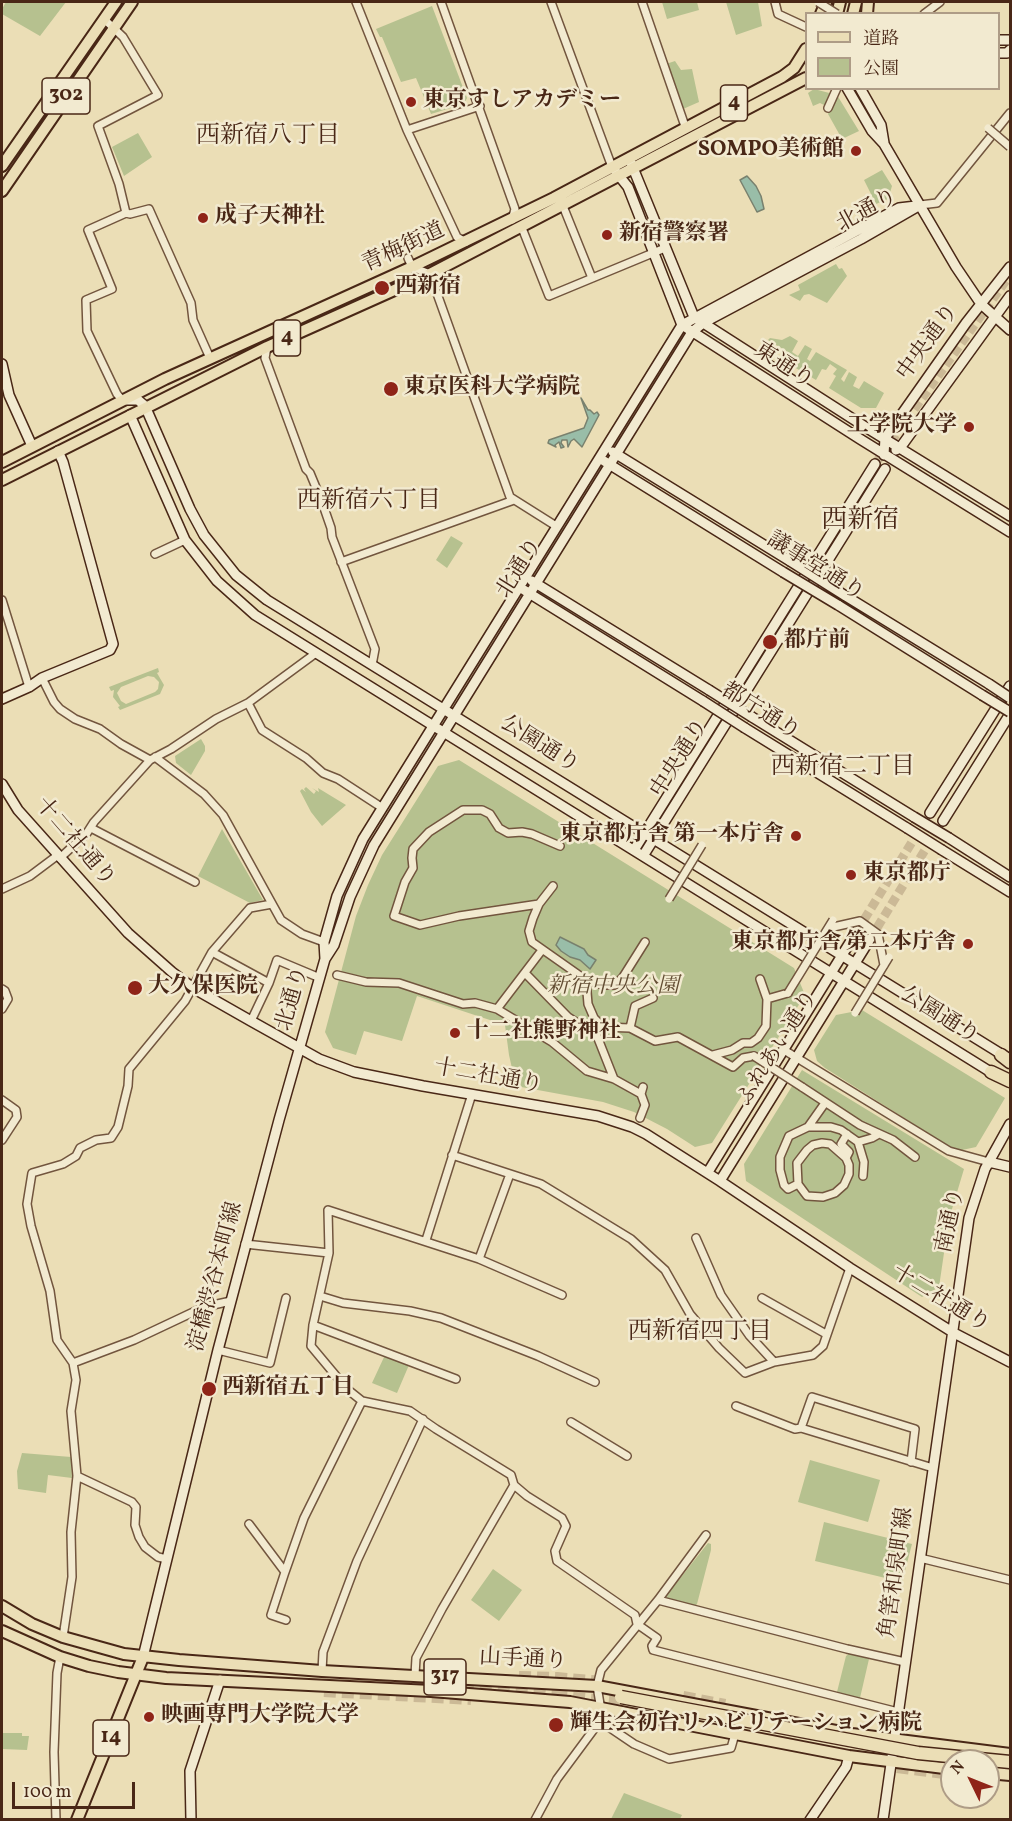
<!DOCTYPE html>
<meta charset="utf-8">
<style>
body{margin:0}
#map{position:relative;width:1012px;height:1821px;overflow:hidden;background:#ebdeb6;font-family:Vollkorn,"Noto Serif JP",serif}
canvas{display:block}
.frame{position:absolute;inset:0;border:3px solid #492716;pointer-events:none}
.legend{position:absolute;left:805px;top:12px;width:195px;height:78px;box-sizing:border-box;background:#f2ead0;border:2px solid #ae9c86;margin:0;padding:8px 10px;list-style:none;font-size:18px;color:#492716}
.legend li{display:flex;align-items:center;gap:12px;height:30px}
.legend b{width:30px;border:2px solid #ae9c86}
.north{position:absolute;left:940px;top:1749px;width:60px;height:60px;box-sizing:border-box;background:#f2ead0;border:2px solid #ae9c86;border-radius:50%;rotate:313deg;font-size:16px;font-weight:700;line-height:24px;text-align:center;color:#492716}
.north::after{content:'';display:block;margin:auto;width:21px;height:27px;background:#8f2418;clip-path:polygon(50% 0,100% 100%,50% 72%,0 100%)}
.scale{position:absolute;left:12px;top:1782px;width:123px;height:27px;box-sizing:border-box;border:3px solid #492716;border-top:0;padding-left:8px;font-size:18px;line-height:21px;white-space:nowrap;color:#492716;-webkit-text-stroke:4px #f2ead0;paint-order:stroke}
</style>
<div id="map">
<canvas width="1012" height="1821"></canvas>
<div class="frame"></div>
<ul class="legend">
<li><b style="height:8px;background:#ebdeb6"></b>道路</li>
<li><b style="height:16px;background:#b6c18f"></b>公園</li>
</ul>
<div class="north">N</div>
<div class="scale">100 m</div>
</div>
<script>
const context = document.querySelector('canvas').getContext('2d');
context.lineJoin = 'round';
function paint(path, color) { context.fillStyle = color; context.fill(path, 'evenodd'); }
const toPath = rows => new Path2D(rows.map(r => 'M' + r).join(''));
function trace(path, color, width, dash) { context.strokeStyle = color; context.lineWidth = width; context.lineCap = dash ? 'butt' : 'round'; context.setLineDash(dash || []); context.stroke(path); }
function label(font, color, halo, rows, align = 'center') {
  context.font = font + ' Vollkorn,"Noto Serif JP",serif'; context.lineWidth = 5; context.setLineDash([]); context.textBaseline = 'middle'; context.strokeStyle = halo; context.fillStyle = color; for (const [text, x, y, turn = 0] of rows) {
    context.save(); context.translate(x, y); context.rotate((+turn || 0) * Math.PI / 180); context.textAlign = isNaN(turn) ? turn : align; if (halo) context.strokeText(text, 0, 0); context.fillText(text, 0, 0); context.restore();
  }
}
const green = toPath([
 [6,2,66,2,40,36,2,14,2,9],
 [662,2,697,2,699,10,667,19],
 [726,2,758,2,762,26,736,35],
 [432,6,467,98,464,104,431,114,416,78,401,82,382,37,380,37,376,29],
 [675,61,681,70,692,69,699,102,683,109,666,64],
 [814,89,837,95,859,131,842,139,828,114,830,108,820,103,813,106,808,93],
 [138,133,152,157,124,176,112,147],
 [882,170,892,186,888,199,876,204,864,180],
 [836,264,839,269,842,268,847,276,827,303,809,294,804,295,800,301,789,295,800,290,798,285],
 [790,336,798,341,792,352,798,356,805,345,812,349,807,359,810,361,816,352,847,370,841,379,844,382,849,372,857,377,853,386,859,389,864,381,884,393,876,408,861,408,829,388,836,376,833,374,837,369,830,364,826,370,822,369,816,380,784,361,789,353,768,340,770,338,782,340],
 [451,536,463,543,447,568,436,560],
 [158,668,159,672,157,673,164,685,160,694,120,710,118,707,120,706,113,697,114,690,111,691,109,687],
 [148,676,154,677,159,682,158,689,155,692,126,704,121,701,117,693,121,687],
 [201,739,205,746,205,751,191,775,176,763,175,756],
 [459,760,794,968,805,995,712,1143,695,1147,667,1129,634,1112,603,1102,516,1086,509,1055,505,1025,417,996,402,1041,364,1031,356,1055,333,1048,325,1032,356,916,368,885,382,855,438,766],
 [306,787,314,794,316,791,312,788,319,792,318,788,346,805,322,826,311,812,300,791,302,789,306,792,304,789],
 [222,829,263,900,250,903,198,876],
 [862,1010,1005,1098,976,1147,962,1150,950,1147,825,1068,817,1061,814,1050,836,1015],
 [802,1070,964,1169,949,1219,939,1287,922,1297,746,1181,744,1164],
 [385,1355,409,1365,397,1393,372,1383],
 [22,1453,71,1457,72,1478,48,1475,46,1493,18,1489,17,1471],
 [810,1460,880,1480,868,1522,798,1502],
 [824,1522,912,1544,902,1582,815,1561],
 [708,1543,711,1544,711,1550,697,1604,695,1606,667,1599,666,1596],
 [493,1569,522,1590,499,1621,471,1600],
 [850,1653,869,1659,860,1698,839,1695,837,1692,846,1656],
 [2,1733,22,1733,22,1736,29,1736,27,1750,2,1749],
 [624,1793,682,1815,680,1819,611,1819]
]);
const water = toPath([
 [747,176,756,186,761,196,764,209,757,212,740,180,747,176],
 [581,398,588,410,590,410,594,414,597,412,599,415,582,447,574,439,571,441,568,447,567,440,562,440,561,443,564,447,561,448,559,442,555,445,556,447,548,443,549,440,584,428,588,418,581,398],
 [560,937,584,949,588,955,596,960,590,969,580,960,570,957,561,951,556,945,560,937]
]);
const secondaryTunnel = toPath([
 [875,464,1010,275],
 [857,931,930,813],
 [870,939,943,821]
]);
const highwayTunnel = toPath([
 [519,1677,557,1678,601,1682],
 [426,1682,565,1691],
 [324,1691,471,1699],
 [555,1696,619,1702],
 [683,1697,725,1705],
 [897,1767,952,1774]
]);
const street = toPath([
 [356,2,407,130,457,237,466,242],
 [441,2,515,209,512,220],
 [551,2,612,167],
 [642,2,686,129],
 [775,2,778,14,806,27],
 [924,14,940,2],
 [104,19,123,37,158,95,98,126,119,184,126,213],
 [828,108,837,88],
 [407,130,480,106],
 [920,205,937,203,1010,113],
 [563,206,592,278],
 [522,228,549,296,665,248],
 [408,258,412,267,430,274,510,497,556,526],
 [267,347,265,358,306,469,310,473,322,502,331,528,332,537,375,649,372,665],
 [123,401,117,394,87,331,86,300,112,289,88,230,126,213,130,214,149,209,191,303,193,320,210,358],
 [155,554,185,540],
 [341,562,514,500],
 [2,600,29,687],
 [316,653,248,703,262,730,306,758,323,773,338,779,381,807],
 [42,678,54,702,60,709,75,719,100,729,121,744,150,760],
 [155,757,204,794,223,815,281,920,302,934,324,942],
 [91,828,195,882],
 [60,858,87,833,94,822,150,760,171,749,216,719,248,703],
 [553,886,539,904,533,918,529,931,532,942,586,980,602,985,615,985,623,977,645,942],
 [2,889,30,876,58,855],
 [539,904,459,916,420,925,394,916,405,882,413,868,412,858,413,849,429,832,463,810,482,810,490,814,499,828,508,833,522,832,532,834,560,846],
 [212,952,269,983],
 [525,973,568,1017,597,1036,614,1079],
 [337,975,366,982,399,983,463,1004,475,1003,497,1009,552,1042,587,1071,614,1079,641,1094],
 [760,979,767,999,788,993],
 [586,980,588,1004,594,1018,603,1027,630,1028,655,1041,678,1037,733,1067,743,1058,754,1056],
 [2,989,5,991,8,999,2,1009],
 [497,1009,542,950],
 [251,1021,269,983,277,960,320,978],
 [630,1028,635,1006,653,998],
 [784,1050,949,1151,989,1162],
 [713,1055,732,1050,743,1043,751,1043,758,1038,766,1026,767,999],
 [802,1087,860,1125,893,1140,915,1157],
 [2,1100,16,1110,17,1117,2,1140],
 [640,1118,645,1105,641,1094,643,1087],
 [808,1127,825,1103],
 [858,1142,872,1138,879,1134],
 [822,1143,830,1144,846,1158,849,1165,849,1174,844,1185,835,1193,823,1197,807,1196,798,1184,797,1163,807,1150,813,1145,822,1143],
 [452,1155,541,1184,631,1239,665,1270,690,1314,719,1348,745,1373,774,1362,813,1355,823,1346,850,1268],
 [846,1158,849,1152,841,1144,847,1134],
 [798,1184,788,1189,784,1185,780,1170,780,1157,789,1136,808,1127,831,1127,841,1130,858,1142,864,1162,863,1176],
 [696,1238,721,1295,749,1335,774,1362],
 [426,1240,472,1094],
 [245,1244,329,1253],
 [479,1259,510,1174],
 [562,1295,479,1259,328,1210,329,1253,313,1325,311,1346,347,1389,362,1401,410,1411,436,1429,511,1475,514,1485,527,1496,562,1518,566,1526,555,1551,557,1561,635,1615,637,1624,657,1638,652,1646,653,1650,898,1712],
 [320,1296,343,1303,410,1311,441,1318,538,1356,595,1382],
 [762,1298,826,1334],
 [313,1325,456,1379],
 [218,1350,270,1363,286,1298],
 [73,1363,134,1340,204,1307,231,1301],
 [736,1406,795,1429,801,1428,933,1468],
 [571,1422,627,1456],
 [801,1428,812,1397,915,1429,911,1462],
 [77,1476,132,1502,136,1507,135,1525,139,1537,145,1547,158,1557,167,1559],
 [249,1524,285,1572,304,1518,362,1401],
 [920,1558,1010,1580],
 [285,1572,271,1615,286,1620],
 [658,1600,847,1649,905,1662],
 [63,1637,72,1577,71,1532,77,1476,71,1411,76,1380,73,1363,57,1340,50,1291,31,1226,27,1204,32,1173,63,1164,76,1156,80,1148,96,1140,111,1138,118,1127,128,1086,129,1069,185,1001,212,952,250,908,272,904],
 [322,1671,323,1652,357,1561,423,1419],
 [415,1675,416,1658,442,1609,514,1485],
 [600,1721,634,1744,669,1759,731,1748,735,1734],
 [56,1820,54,1752,57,1673,60,1657],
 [535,1820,557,1779,600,1721,602,1716,597,1686,601,1670,658,1600,706,1535]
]);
const secondary = toPath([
 [998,40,1010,40],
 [998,53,1007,53,1010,50],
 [847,88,872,131,884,144,956,267,981,304,1010,330],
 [860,88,881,125,884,143],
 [631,163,694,317,867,428,1010,516],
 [616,172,628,187,682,325,860,439,1010,532],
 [2,364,9,395,32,446],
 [127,400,138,400,145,406,190,509,204,535,236,575,267,600,1006,1057],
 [130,415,185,540,217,581,255,615,997,1076],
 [896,450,900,448,1010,296],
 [613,452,790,561],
 [884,455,885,438,966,323,1010,267],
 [604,461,783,572],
 [532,581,709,690],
 [524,590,703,701],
 [844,595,989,684],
 [838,605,982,695],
 [2,699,29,687,42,678,110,650,113,644,63,462,58,451],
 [752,717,914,817],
 [745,728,907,828],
 [2,784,18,810,128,933,172,972,193,988,251,1021,319,1059,354,1072,423,1086,598,1116,632,1127,646,1134,720,1181,850,1268,954,1333,1010,1362],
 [930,813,1010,686],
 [943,821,1010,714],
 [949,838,1010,877],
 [634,850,875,464],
 [942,850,1010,892],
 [643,856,885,469],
 [325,959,324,942,337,896,363,839,682,325,899,208,916,206],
 [989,1162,1010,1167],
 [708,1172,857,931],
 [720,1181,870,939],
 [143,1657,218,1350,279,1120,325,959,334,945,350,897,374,845,692,332,703,323,861,239,920,205],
 [191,1820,190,1771,220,1680],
 [810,1820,846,1767,849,1756],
 [883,1820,969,1218,985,1169,1010,1124]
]);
const primary = toPath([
 [821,14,826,2],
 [837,14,840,2],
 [853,14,856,2],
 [867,14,868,2],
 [2,166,116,2],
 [2,191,132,2],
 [2,462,165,379,412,267,554,198,782,77,794,68,806,49],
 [2,480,267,347,430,274,806,78],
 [2,1606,32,1624,63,1637,124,1654,179,1660,322,1671,597,1686,852,1734,1010,1754],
 [2,1631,60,1657,89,1666,118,1672,166,1678,431,1691,570,1702,849,1756,952,1769],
 [988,1773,1010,1775],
 [77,1820,143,1657]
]);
const highway = toPath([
 [1001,1055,1010,1062],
 [991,1072,1010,1081],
 [988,1766,1010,1769]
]);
const streetBridge = toPath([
 [818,2,837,14],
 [988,128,1010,147],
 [669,899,702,845],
 [829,928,860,921,878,934,884,965],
 [788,993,833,920],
 [855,1013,889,957],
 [754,1056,802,1087]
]);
const secondaryBridge = toPath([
 [790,561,844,595],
 [783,572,838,605],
 [989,684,1010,698],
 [709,690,752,717],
 [982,695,1010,712],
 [703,701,745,728],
 [914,817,949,838],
 [907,828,942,850]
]);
const highwayBridge = toPath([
 [621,1697,918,1753,1010,1762]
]);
const markers = [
 [411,102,6,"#8f2418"],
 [856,151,6,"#8f2418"],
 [203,218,6,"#8f2418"],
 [607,235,6,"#8f2418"],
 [382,288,8,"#8f2418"],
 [391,389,8,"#8f2418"],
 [969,427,6,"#8f2418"],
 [770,642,8,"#8f2418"],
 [796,836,6,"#8f2418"],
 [851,875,6,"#8f2418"],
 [968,944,6,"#8f2418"],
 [135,988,8,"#8f2418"],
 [455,1033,6,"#8f2418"],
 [209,1389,8,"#8f2418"],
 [149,1717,6,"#8f2418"],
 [556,1725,8,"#8f2418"]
];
const shields = [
 [66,96,48],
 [734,103,27],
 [287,338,27],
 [445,1677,42],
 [111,1738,36]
];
const shieldNames = [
 ["302",66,96],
 ["4",734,103],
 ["4",287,338],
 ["317",445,1677],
 ["14",111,1738]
];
const poiNames = [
 ["東京すしアカデミー",423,102],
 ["SOMPO美術館",844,151,"right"],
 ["成子天神社",215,218],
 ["新宿警察署",619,235],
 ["西新宿",395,288],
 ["東京医科大学病院",404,389],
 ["工学院大学",957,427,"right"],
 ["都庁前",784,642],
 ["東京都庁舎 第一本庁舎",784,836,"right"],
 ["東京都庁",863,875],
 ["東京都庁舎 第二本庁舎",956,944,"right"],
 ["大久保医院",148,988],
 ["十二社熊野神社",467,1033],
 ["西新宿五丁目",222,1389],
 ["映画専門大学院大学",161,1717],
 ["輝生会初台リハビリテーション病院",570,1725]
];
const streetNames = [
 ["北通り",868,212,-29],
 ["青梅街道",404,249,-25],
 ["中央通り",929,343,-54],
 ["東通り",783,367,33],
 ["議事堂通り",815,568,32],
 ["北通り",521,569,-58],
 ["都庁通り",760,713,32],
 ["公園通り",539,746,32],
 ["中央通り",681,759,-58],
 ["十二社通り",74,843,49],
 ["北通り",294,999,-74],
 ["公園通り",939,1017,32],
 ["ふれあい通り",779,1049,-58],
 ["十二社通り",488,1078,10],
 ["南通り",952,1221,-78],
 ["淀橋渋谷本町線",217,1277,-75],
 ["十二社通り",940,1300,31],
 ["角筈和泉町線",898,1573,-82],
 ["山手通り",523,1661,3]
];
const parkNames = [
 ["新宿中央公園",613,988]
];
const neighbourhoodNames = [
 ["西新宿八丁目",268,138],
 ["西新宿六丁目",369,503],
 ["西新宿二丁目",843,769],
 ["西新宿四丁目",700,1334]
];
const quarterNames = [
 ["西新宿",860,522]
];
paint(green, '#b6c18f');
paint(water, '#99bda8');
trace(water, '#79816e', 1.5);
trace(secondaryTunnel, '#cbb996', 9, [9, 4.5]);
trace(highwayTunnel, '#cbb996', 12, [12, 6]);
trace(street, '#72553e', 10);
trace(secondary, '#492716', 12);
trace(primary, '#492716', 14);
trace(highway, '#492716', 15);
trace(street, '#f2ead0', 7);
trace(secondary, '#f2ead0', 9);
trace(primary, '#ebdeb6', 10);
trace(highway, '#ebdeb6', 12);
trace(streetBridge, '#72553e', 10, []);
trace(secondaryBridge, '#492716', 12, []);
trace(highwayBridge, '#492716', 15, []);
trace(streetBridge, '#f2ead0', 7);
trace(secondaryBridge, '#f2ead0', 9);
trace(highwayBridge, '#ebdeb6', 12);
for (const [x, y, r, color] of markers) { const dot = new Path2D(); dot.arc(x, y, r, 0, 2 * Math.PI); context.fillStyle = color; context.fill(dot); trace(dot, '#f2ead0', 2); }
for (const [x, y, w] of shields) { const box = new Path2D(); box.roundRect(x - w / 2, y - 18, w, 36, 4.5); context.fillStyle = '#f2ead0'; context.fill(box); trace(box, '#492716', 1.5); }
label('bold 21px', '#492716', null, shieldNames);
label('bold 22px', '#492716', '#f2ead0', poiNames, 'left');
label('22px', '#492716', '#f2ead0', streetNames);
label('italic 22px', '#644e34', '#f2ead0', parkNames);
label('24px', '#492716', '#f2ead0', neighbourhoodNames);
label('26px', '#492716', '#f2ead0', quarterNames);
</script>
